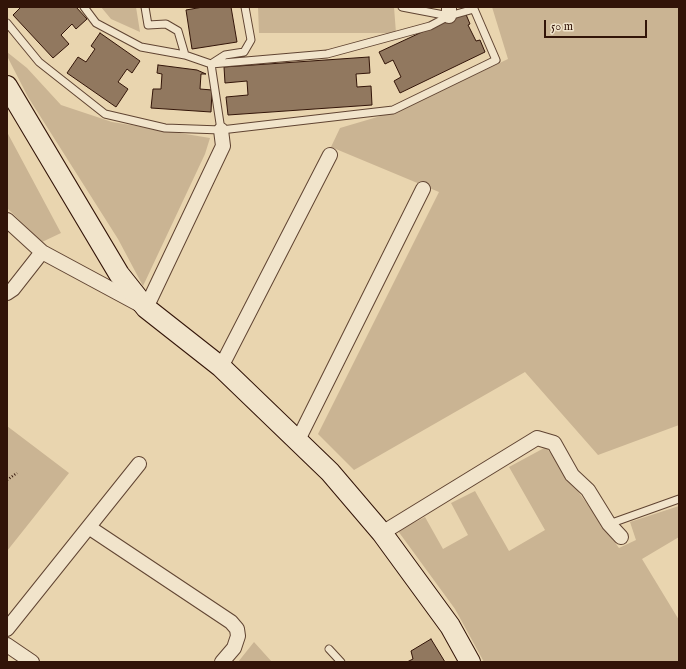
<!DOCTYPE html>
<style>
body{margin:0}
#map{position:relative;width:686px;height:669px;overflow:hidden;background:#e9d5af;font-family:"IM FELL English",serif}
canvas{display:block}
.frame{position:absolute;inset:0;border:8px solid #321408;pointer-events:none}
.scale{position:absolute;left:544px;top:20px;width:103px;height:18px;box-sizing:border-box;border:2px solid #321408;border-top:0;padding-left:5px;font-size:12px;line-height:14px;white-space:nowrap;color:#321408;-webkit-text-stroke:3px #f1e4cb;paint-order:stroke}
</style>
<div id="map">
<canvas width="686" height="669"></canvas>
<div class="frame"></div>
<div class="scale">50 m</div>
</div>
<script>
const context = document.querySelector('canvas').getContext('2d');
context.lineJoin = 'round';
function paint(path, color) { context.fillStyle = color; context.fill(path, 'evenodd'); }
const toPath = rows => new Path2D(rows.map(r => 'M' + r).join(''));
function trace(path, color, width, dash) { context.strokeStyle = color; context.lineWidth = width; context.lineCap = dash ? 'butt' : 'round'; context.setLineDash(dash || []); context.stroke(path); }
const green = toPath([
 [101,7,136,7,140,32,111,19],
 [258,7,394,7,396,33,259,33],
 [492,7,679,7,679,425,598,455,525,372,354,470,318,434,439,192,331,147,340,128,401,110,508,59],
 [7,52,27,68,61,105,112,122,210,138,205,154,143,286,118,239,28,97,7,56],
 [7,132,61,233,42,242,7,208],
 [7,426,69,473,7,551],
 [546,447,619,548,636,540,630,522,679,506,679,537,642,559,679,620,679,662,484,662,455,609,398,531,425,517,443,549,468,535,451,503,475,491,509,551,545,530,509,467],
 [254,642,272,662,238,662]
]);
const building = toPath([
 [21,7,76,7,87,19,76,29,72,24,61,35,69,44,53,58,13,15,21,7],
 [203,7,231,7,237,42,192,49,186,10,203,7],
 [465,12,470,24,468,25,476,41,480,40,485,52,400,93,394,81,401,77,393,60,385,64,379,52,465,12],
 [100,33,140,61,132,73,127,69,118,82,128,89,116,107,67,73,78,57,86,62,95,49,91,46,100,33],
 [369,57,370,73,356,74,357,87,371,86,372,105,228,115,226,97,248,95,247,81,225,83,224,67,369,57],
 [158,65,197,70,206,74,201,74,200,89,212,90,211,112,151,108,153,89,161,89,162,74,157,73,158,65],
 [431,639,445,662,407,662,413,659,411,651,431,639]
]);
const path = toPath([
 [7,480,17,473]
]);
const lane = toPath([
 [145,7,148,25,166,24,178,31,185,55],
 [402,7,449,16],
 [7,23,39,62,105,114,165,128,221,130,393,110,496,60,474,9,449,16,430,26,327,54,211,64,185,55,141,47,96,23,84,7],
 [221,130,211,64,225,55,244,52,251,40,245,7],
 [609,524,679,499],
 [329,649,341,662]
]);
const street = toPath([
 [449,16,449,7],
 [7,220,42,252,146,308,223,146,221,130],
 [7,293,13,289,42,252],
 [221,367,330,155],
 [298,440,423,189],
 [90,528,231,622,237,629,238,636,234,648,222,662],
 [382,533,537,438,554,443,572,475,588,490,609,524,621,537],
 [7,629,139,464],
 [7,645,32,662]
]);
const secondary = toPath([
 [7,86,119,274,146,308,221,367,330,472,382,533,450,626,470,662]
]);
paint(green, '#cab493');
paint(building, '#91785f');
trace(building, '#321408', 1);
trace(lane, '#604432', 9);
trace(street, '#604432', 16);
trace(secondary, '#321408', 22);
trace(path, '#321408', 2.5, [1, 2]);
trace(lane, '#f1e4cb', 7);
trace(street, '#f1e4cb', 14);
trace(secondary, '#f1e4cb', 20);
</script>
